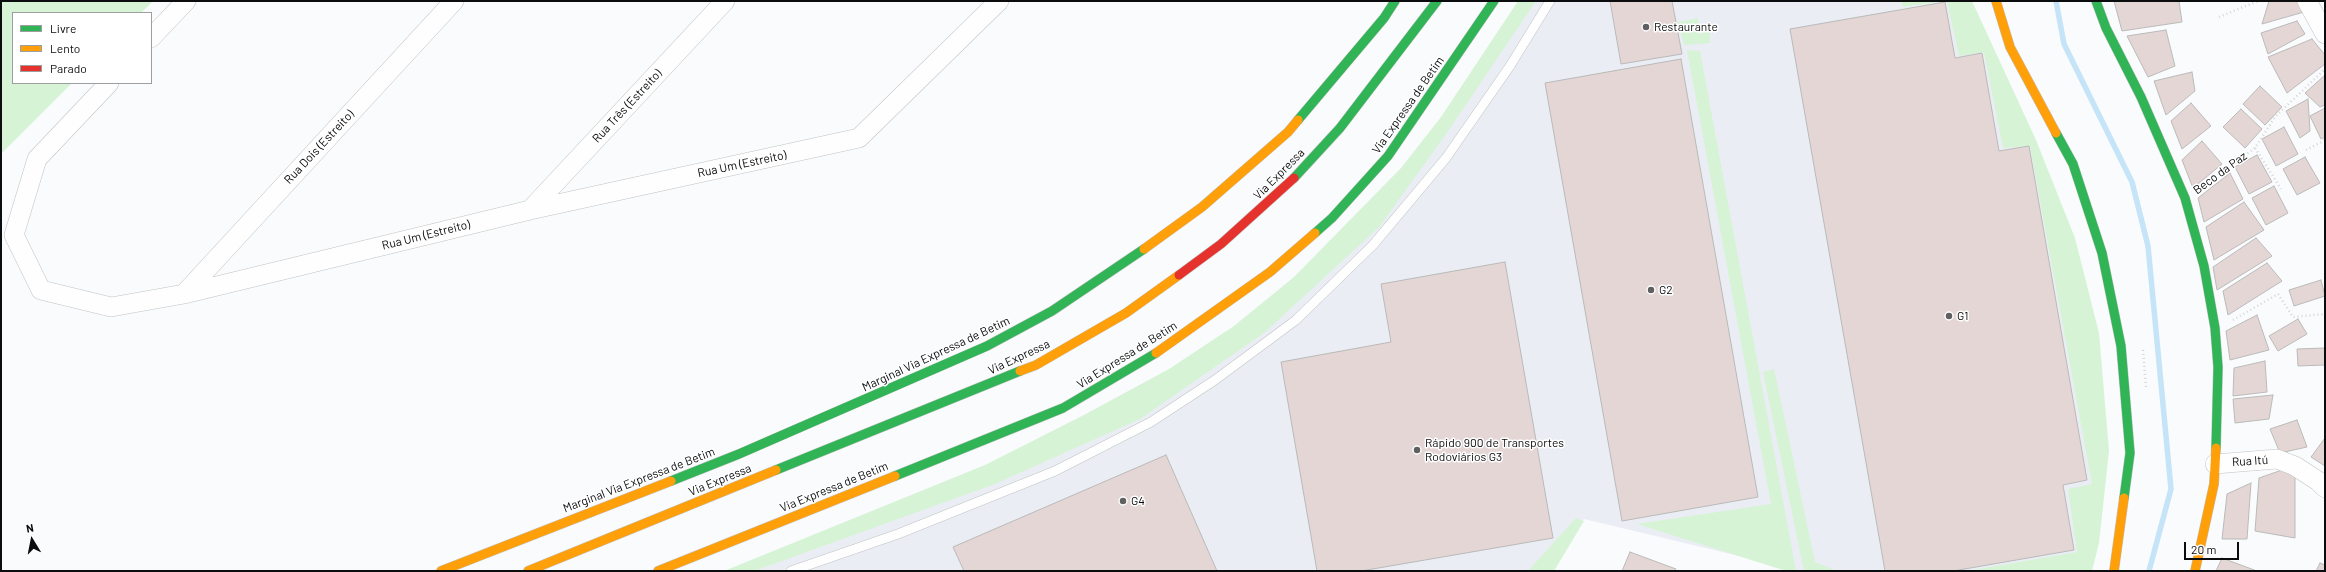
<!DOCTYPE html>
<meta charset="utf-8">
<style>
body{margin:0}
#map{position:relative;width:2326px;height:572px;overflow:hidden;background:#f9fbfd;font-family:Barlow,sans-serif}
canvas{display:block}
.frame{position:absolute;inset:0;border:2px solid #0b0c0e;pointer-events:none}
.legend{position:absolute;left:12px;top:12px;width:140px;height:72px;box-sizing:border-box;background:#fff;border:1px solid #9d9e9f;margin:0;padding:5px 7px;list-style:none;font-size:12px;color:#0b0c0e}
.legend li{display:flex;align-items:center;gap:8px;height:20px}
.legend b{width:20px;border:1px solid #9d9e9f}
.north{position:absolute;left:12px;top:520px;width:40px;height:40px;-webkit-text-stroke:3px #fff;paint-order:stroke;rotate:350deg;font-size:11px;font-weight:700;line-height:16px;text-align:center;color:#0b0c0e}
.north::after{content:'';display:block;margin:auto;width:14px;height:18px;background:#0b0c0e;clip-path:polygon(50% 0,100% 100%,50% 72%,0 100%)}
.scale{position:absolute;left:2184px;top:542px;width:55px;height:18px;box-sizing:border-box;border:2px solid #0b0c0e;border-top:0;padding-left:5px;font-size:12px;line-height:14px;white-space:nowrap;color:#0b0c0e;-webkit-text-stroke:3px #fff;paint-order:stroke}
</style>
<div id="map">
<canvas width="2326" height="572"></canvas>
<div class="frame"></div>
<ul class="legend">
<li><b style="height:5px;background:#30b455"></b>Livre</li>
<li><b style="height:5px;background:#ff9f0a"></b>Lento</li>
<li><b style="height:5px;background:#e5322d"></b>Parado</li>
</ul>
<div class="north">N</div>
<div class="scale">20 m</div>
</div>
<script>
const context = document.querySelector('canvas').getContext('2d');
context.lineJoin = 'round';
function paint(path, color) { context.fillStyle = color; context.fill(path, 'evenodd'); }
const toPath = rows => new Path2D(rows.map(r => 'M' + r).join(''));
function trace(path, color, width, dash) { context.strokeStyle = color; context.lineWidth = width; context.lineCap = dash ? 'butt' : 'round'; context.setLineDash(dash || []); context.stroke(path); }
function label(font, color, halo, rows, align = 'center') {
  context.font = font + ' Barlow,sans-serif'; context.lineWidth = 3; context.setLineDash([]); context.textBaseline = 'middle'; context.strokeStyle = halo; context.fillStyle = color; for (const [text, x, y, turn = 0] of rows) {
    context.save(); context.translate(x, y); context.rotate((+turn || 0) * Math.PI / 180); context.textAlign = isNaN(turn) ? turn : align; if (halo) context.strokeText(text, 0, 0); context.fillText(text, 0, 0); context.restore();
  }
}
const built = toPath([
 [1523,1,1969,1,2032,145,2099,450,2087,571,1802,571,1584,519,1540,571,735,571,981,472,1168,378,1292,287,1420,155]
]);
const green = toPath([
 [1,1,153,1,141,13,13,13,13,83,72,83,3,152,1,151],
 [1518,1,1536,1,1446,134,1379,227,1264,333,1140,419,995,484,754,571,724,571,985,465,1082,416,1169,369,1234,326,1294,277,1401,168,1441,117],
 [1901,1,1945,1,1903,7],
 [1947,1,1972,1,2036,140,2075,238,2099,333,2109,451,2099,543,2092,571,1967,571,2077,552,2068,489,2092,484,2030,146,2003,148,1984,52,1959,56],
 [1698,18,1699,34,1710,31,1710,43,1684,45,1678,22],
 [1687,50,1700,51,1796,571,1786,571,1637,524,1771,504],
 [1774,369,1815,562,1837,571,1804,571,1763,372],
 [1576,518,1584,521,1554,571,1528,571]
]);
const stream = toPath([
 [2056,1,2064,44,2132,182,2148,246,2171,489,2149,571]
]);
const building = toPath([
 [1610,1,1672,1,1682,54,1621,64,1610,1],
 [2114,1,2179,1,2182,22,2122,31,2114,1],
 [2269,1,2298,1,2304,12,2262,24,2269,1],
 [1945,2,1955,58,1982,53,1999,151,2029,146,2087,480,2063,485,2074,550,1953,571,1885,571,1790,29,1945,2],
 [2297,21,2305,34,2268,54,2261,33,2297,21],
 [2166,30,2175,66,2148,77,2127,36,2166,30],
 [2312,39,2325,55,2325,64,2287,93,2268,57,2312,39],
 [1681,59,1758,497,1622,521,1545,83,1681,59],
 [2192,72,2195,91,2166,115,2154,81,2192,72],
 [2325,75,2325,105,2320,107,2305,93,2325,75],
 [2260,86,2282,107,2265,125,2243,104,2260,86],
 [2308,99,2310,131,2300,138,2286,111,2308,99],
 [2191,103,2211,126,2182,149,2171,121,2191,103],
 [2325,108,2325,137,2321,139,2310,116,2325,108],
 [2241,109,2262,129,2245,148,2223,127,2241,109],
 [2284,127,2298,154,2276,166,2262,139,2284,127],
 [2202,141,2222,164,2193,188,2182,160,2202,141],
 [2257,155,2272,182,2249,194,2235,167,2257,155],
 [2305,157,2320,183,2297,195,2283,169,2305,157],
 [2230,173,2243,199,2204,222,2198,198,2230,173],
 [2274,186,2288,213,2266,225,2252,198,2274,186],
 [2244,202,2264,230,2214,260,2206,227,2244,202],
 [2256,238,2272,256,2217,290,2213,267,2256,238],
 [1505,262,1553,538,1361,571,1317,571,1281,362,1391,342,1381,284,1505,262],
 [2267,263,2282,281,2228,315,2223,291,2267,263],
 [2321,280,2325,296,2294,306,2289,290,2321,280],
 [2257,315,2269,350,2230,360,2226,331,2257,315],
 [2298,319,2307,334,2278,351,2269,336,2298,319],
 [2325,348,2325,365,2298,366,2297,349,2325,348],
 [2265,361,2267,392,2233,396,2234,368,2265,361],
 [2273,395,2269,419,2235,423,2233,399,2273,395],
 [2297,420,2307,447,2280,453,2270,429,2297,420],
 [2325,438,2325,466,2311,457,2325,438],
 [1166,455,1217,571,964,571,953,547,1166,455],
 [2285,469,2295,476,2295,538,2255,531,2259,478,2285,469],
 [2251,483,2247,539,2222,539,2227,494,2251,483],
 [1630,552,1676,569,1675,571,1622,571,1630,552],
 [2222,558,2257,571,2216,571,2222,558],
 [2320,563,2325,565,2325,571,2316,571,2320,563]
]);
const path = toPath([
 [2219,17,2258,1],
 [2255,148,2281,189],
 [2306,150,2325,140],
 [2202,186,2255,148,2275,117,2325,69],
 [2233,320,2278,294,2293,317,2325,314],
 [2143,350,2146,387]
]);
const lane = toPath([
 [791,571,898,534,1055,471,1151,422,1215,380,1296,320,1373,245,1446,158,1510,66,1550,1]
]);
const street = toPath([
 [2307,1,2325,34],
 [151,38,186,1],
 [109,83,37,159,14,235,41,290,111,307,184,294,530,210,859,138,999,1],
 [530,210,725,1],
 [184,294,454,1],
 [2215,464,2277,459,2295,466,2318,481,2325,488]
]);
const fast = toPath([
 [2096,1,2106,28,2141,97,2185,198,2204,266,2215,328,2218,367,2216,448],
 [1298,120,1384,18,1395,1],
 [2056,133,2073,164,2102,253,2121,346,2130,453,2124,498],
 [1294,178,1340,128,1437,1],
 [1315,233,1332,218,1388,156,1494,1],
 [776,470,1020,371],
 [895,476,1063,408,1156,353],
 [671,481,739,454,987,346,1052,311,1144,249]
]);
const slow = toPath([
 [1996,1,2010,47,2056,133],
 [1144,249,1202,207,1288,132,1298,120],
 [1156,353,1270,272,1315,233],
 [1020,371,1036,365,1126,313,1179,275],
 [441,571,671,481],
 [528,571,776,470],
 [658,571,895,476],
 [2114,571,2124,498],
 [2195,571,2214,484,2216,448]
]);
const jam = toPath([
 [1179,275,1221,244,1294,178]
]);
const markers = [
 [1646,27,4,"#5e6062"],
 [1651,290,4,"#5e6062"],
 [1949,316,4,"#5e6062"],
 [1417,450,4,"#5e6062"],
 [1123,501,4,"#5e6062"]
];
const poiNames = [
 ["Restaurante",1654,27],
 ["G2",1659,290],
 ["G1",1957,316],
 ["Rápido 900 de Transportes",1425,443],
 ["Rodoviários G3",1425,457],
 ["G4",1131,501]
];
const streetNames = [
 ["Via Expressa de Betim",1408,105,-55],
 ["Rua Três (Estreito)",627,106,-47],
 ["Rua Dois (Estreito)",319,147,-47],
 ["Rua Um (Estreito)",742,164,-12],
 ["Beco da Paz",2220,173,-36],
 ["Via Expressa",1279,174,-45],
 ["Rua Um (Estreito)",426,235,-14],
 ["Marginal Via Expressa de Betim",936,354,-25],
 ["Via Expressa de Betim",1127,355,-32],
 ["Via Expressa",1019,357,-25],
 ["Rua Itú",2250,461,-4],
 ["Marginal Via Expressa de Betim",639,480,-21],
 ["Via Expressa",720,480,-22],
 ["Via Expressa de Betim",834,487,-22]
];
paint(built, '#eaeef4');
paint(green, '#d6f3d5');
trace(stream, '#c6e4f7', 5.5);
paint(building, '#e4d6d4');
trace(building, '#bababa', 1);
trace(lane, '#c1c3c4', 10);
trace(street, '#c1c3c4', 20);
trace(fast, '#c1c3c4', 10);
trace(slow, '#c1c3c4', 10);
trace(jam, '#c1c3c4', 10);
trace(path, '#d5d6d6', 2.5, [1, 3]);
trace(lane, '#fefeff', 9);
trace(street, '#fefeff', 19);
trace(fast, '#30b455', 9);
trace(slow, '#ff9f0a', 9);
trace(jam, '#e5322d', 9);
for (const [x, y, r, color] of markers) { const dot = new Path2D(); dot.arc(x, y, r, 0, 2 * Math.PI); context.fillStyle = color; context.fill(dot); trace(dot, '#fff', 1.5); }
label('12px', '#0b0c0e', '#fff', poiNames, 'left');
label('12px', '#0b0c0e', '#fff', streetNames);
</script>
